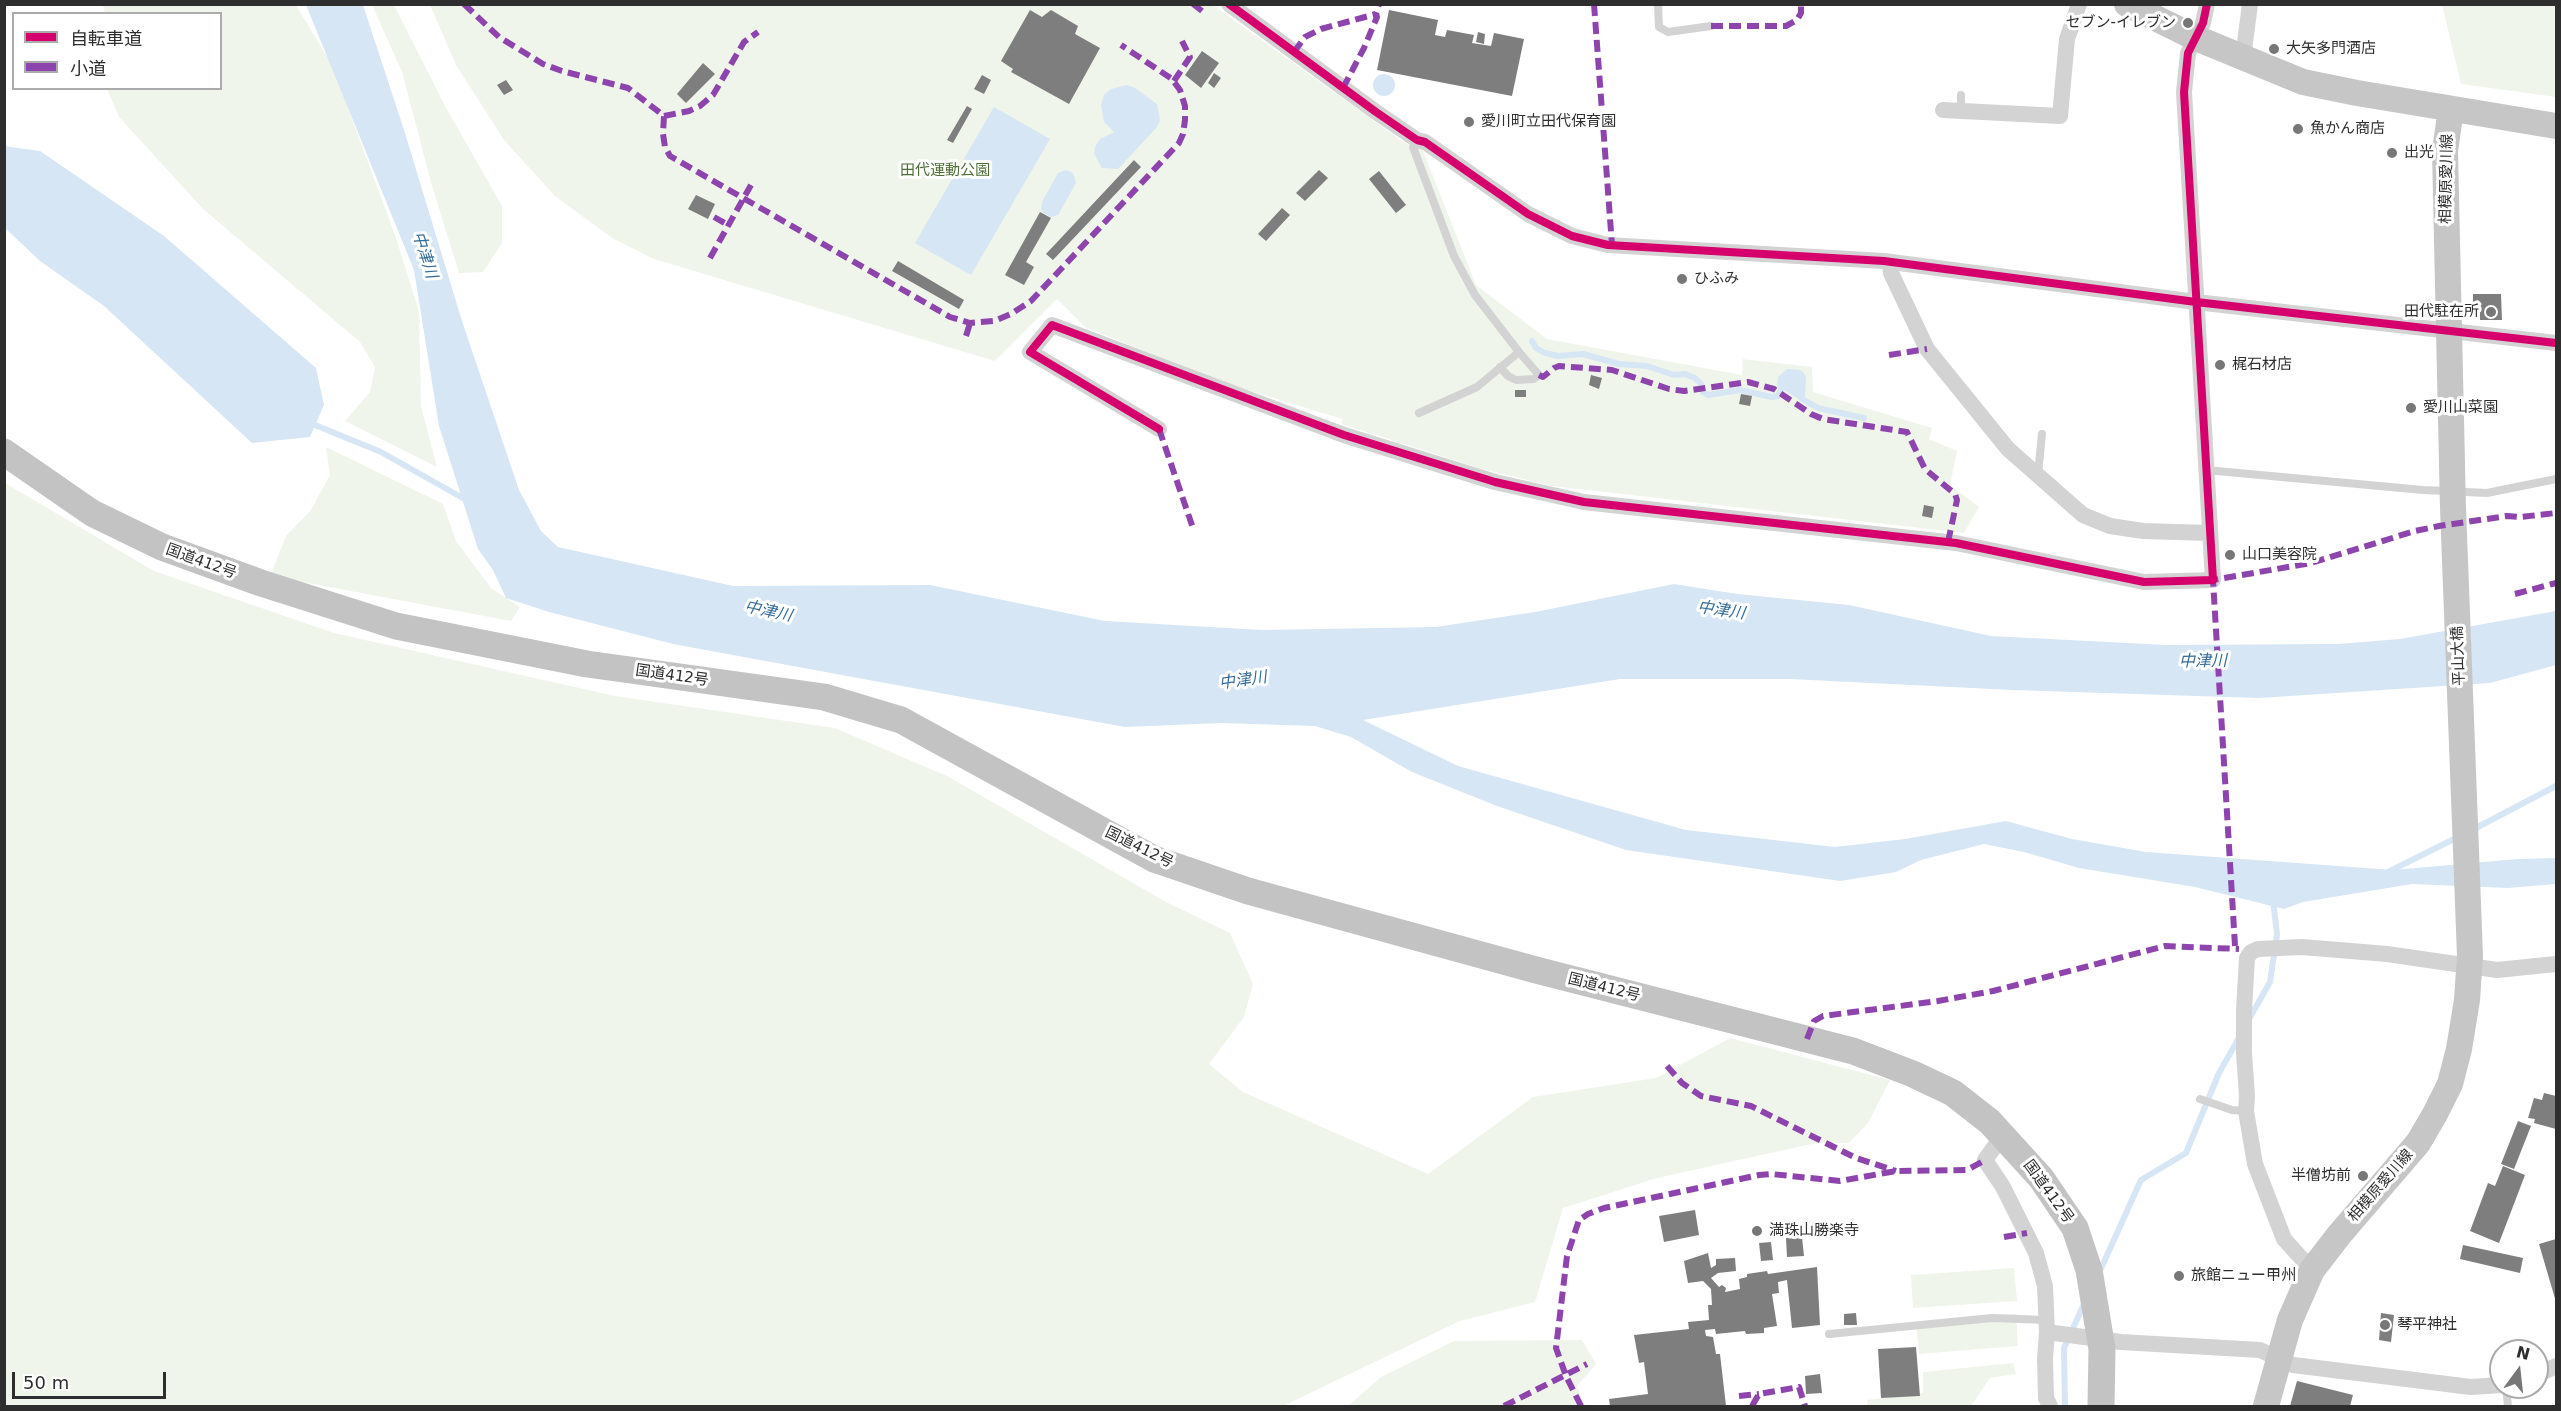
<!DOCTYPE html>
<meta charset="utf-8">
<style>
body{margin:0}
#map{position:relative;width:2561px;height:1411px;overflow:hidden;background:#fff;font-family:"DejaVu Sans","Noto Sans JP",sans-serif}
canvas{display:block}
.frame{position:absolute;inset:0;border:6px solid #2e2e2e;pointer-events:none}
.legend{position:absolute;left:12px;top:12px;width:210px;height:78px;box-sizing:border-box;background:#fff;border:2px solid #ababab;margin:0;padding:8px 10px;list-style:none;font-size:18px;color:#2e2e2e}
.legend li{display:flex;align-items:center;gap:12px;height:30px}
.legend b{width:30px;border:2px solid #ababab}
.north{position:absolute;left:2489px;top:1339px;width:60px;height:60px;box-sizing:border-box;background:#fff;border:2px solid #ababab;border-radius:50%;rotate:15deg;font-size:16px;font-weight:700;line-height:24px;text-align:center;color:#2e2e2e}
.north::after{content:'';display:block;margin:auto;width:21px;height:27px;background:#777;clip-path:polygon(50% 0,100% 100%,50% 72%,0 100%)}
.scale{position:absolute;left:12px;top:1372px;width:154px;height:27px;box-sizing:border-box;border:3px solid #2e2e2e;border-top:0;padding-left:8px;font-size:18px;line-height:21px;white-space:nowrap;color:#2e2e2e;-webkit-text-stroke:4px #fff;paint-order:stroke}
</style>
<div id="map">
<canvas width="2561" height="1411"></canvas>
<div class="frame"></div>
<ul class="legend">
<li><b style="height:8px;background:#d6006c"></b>自転車道</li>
<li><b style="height:8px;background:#8e44ad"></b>小道</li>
</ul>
<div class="north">N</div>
<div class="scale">50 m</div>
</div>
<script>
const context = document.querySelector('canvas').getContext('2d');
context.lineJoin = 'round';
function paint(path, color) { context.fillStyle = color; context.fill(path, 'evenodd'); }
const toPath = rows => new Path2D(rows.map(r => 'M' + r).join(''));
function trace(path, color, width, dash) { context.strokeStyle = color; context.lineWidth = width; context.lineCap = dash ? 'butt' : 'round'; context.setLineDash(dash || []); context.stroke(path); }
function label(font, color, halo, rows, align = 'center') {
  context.font = font + ' "DejaVu Sans","Noto Sans JP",sans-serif'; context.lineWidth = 6; context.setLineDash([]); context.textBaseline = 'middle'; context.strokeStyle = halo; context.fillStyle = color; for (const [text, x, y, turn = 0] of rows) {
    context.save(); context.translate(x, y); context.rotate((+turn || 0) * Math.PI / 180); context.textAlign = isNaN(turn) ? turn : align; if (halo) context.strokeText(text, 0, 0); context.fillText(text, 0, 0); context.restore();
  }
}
const green = toPath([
 [103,5,296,5,332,65,395,235,419,311,421,406,437,467,345,421,370,392,375,367,360,342,203,209,119,117,107,89,220,88,220,14,105,13],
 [372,5,394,5,445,106,502,206,502,243,483,272,459,273,432,186,402,72],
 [430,5,1213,5,1406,144,1421,146,1476,285,1547,339,1742,375,1743,359,1812,367,1813,392,1932,428,1929,439,1957,451,1950,485,1979,507,1964,533,1552,486,1482,469,1342,424,1342,419,1218,381,1085,327,1057,299,995,361,654,259,612,238,555,196,504,140,456,65],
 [2442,5,2556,5,2556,97,2461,84],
 [326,447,443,504,456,541,491,588,520,607,511,621,270,576,286,536,311,510,330,475],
 [5,483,154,571,334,633,615,696,835,728,949,777,1166,902,1230,933,1253,984,1244,1017,1209,1064,1243,1092,1428,1174,1533,1097,1656,1078,1730,1038,1890,1080,1868,1123,1849,1143,1816,1143,1657,1178,1563,1208,1535,1302,1460,1321,1283,1406,5,1406],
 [2014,1268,2017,1301,1913,1308,1911,1275],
 [2016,1314,2018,1346,1919,1354,1916,1322],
 [1582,1340,1596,1364,1577,1386,1585,1406,1348,1406,1381,1377,1454,1341],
 [2013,1363,2016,1374,1990,1378,1971,1406,1868,1406,1867,1400,1923,1393,1923,1372]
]);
const water = toPath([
 [306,5,363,5,404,130,462,321,519,490,541,531,558,547,733,586,930,585,1105,621,1262,630,1436,627,1535,612,1674,584,1737,594,1849,605,1991,636,2166,645,2338,644,2400,639,2556,611,2556,665,2490,683,2259,698,2012,690,1790,679,1620,679,1363,720,1458,766,1686,830,1835,847,1905,839,2006,821,2072,839,2146,852,2393,870,2518,859,2556,858,2556,884,2508,888,2412,884,2303,902,2284,909,2195,887,2079,868,2024,852,1984,844,1921,860,1896,872,1840,881,1626,850,1497,806,1412,772,1351,737,1315,726,1222,723,1125,727,673,644,549,612,506,598,493,570,478,549,439,426,414,270],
 '1373 85a11 11 0 1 1 22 0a11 11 0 1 1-22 0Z',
 [1127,85,1135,88,1157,104,1160,120,1157,127,1118,169,1102,168,1094,154,1095,147,1100,139,1114,132,1104,122,1101,105,1104,95,1111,89],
 [994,107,1050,139,971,275,915,243],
 [4,146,40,151,164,236,316,368,324,405,310,437,252,443,104,306,40,261,5,228],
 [1066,170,1073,173,1076,183,1058,215,1051,217,1043,213,1041,208,1042,202,1058,173],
 [1787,369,1800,370,1804,373,1806,378,1805,397,1809,401,1807,404,1777,386,1778,377]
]);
const stream = toPath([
 [1532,341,1536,348,1545,353,1558,356,1583,354,1619,364,1647,366,1674,375,1685,374,1695,378,1701,384,1703,392,1708,395,1740,390,1772,397,1778,396,1782,387,1788,387],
 [1802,399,1818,408,1864,418],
 [309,420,315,425,381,452,468,501],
 [2472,830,2556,786],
 [2386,873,2460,836],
 [2249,1019,2270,982,2277,934,2273,900],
 [2099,1273,2141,1180,2186,1153,2219,1073,2240,1036],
 [2065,1406,2064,1348,2084,1304]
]);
const building = toPath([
 [1030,10,1042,17,1051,10,1078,26,1075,34,1100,48,1069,104,1011,72,1013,69,1001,61],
 [1389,10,1438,20,1435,35,1445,37,1447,30,1474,35,1472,43,1491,46,1494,33,1524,39,1512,96,1377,70],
 [1478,32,1485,34,1484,44,1476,42],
 [1202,51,1219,63,1201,88,1185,75],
 [703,63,715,74,686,103,677,94],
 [1214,73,1221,78,1214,88,1208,83],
 [982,75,991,80,984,94,974,89],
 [506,80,513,90,504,95,497,85],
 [967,106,972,109,953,143,947,140],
 [1134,160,1141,167,1053,260,1046,254],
 [1319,170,1328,178,1305,201,1296,193],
 [1379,171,1406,205,1396,213,1369,179],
 [696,195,715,204,708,219,688,209],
 [1282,208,1290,215,1266,241,1258,234],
 [1040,212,1051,218,1026,262,1034,267,1024,285,1005,275],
 [898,261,964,300,959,309,892,271],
 [2473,294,2501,294,2502,320,2480,320,2479,304,2473,305],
 [1591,375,1602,378,1599,389,1589,385],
 [1515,390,1526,390,1526,397,1515,397],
 [1741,394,1752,396,1750,406,1739,404],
 [1924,505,1934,507,1932,518,1922,516],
 [2544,1093,2556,1096,2556,1129,2534,1123,2535,1119,2528,1118,2534,1098,2542,1100],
 [2518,1121,2531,1126,2514,1169,2501,1164],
 [2503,1166,2525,1175,2499,1243,2470,1231,2488,1183,2495,1186],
 [1695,1210,1699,1235,1664,1242,1659,1216],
 [1802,1237,1804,1256,1787,1257,1786,1238],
 [2556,1239,2556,1302,2539,1244],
 [1771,1242,1773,1260,1761,1261,1759,1243],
 [2463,1245,2523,1258,2520,1273,2460,1259],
 [1708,1253,1711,1268,1716,1265,1716,1259,1735,1258,1736,1271,1718,1273,1711,1278,1719,1287,1722,1285,1726,1288,1725,1292,1740,1289,1739,1279,1747,1277,1747,1274,1767,1271,1768,1274,1817,1267,1820,1325,1792,1328,1787,1280,1778,1282,1779,1293,1772,1294,1777,1326,1764,1328,1764,1333,1746,1334,1745,1331,1716,1334,1715,1329,1705,1330,1706,1336,1713,1337,1716,1354,1720,1354,1726,1406,1610,1406,1609,1399,1648,1394,1644,1362,1639,1363,1634,1335,1689,1329,1688,1322,1709,1320,1708,1305,1712,1305,1711,1289,1703,1281,1688,1283,1684,1261],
 [1856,1313,1857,1325,1844,1325,1844,1314],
 [2381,1313,2394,1315,2391,1342,2379,1340],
 [1916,1347,1920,1396,1881,1398,1878,1349],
 [1820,1374,1822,1393,1806,1394,1805,1376],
 [2297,1381,2353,1395,2350,1406,2290,1406]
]);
const service = toPath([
 [1658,4,1659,27,1668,32,1711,26],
 [1961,111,1961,95],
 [1417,140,1413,147,1454,256,1475,295,1519,352,1477,387,1419,413],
 [1500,367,1508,376,1516,380,1534,379,1539,375,1519,352],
 [2206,470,2423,490,2487,493,2556,479],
 [2038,474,2042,434],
 [2200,1099,2232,1110,2246,1111],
 [1829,1334,1992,1318,2046,1320],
 [2506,1387,2508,1406]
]);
const minor = toPath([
 [1229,4,1376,112,1417,140,1425,142,1528,214,1572,236,1608,245,1884,261,2196,302,2556,343],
 [2243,58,2250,4],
 [1943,110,2060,116,2067,39,2079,4],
 [1890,264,1891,273,1927,349,2008,449,2083,515,2110,526,2143,531,2209,533],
 [1159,429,1030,352,1052,325,1344,435,1495,482,1584,502,1956,543,2144,582,2213,580,2184,92,2188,53,2203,23,2207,4],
 [2003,1135,1985,1160,2003,1187,2036,1253,2045,1286,2047,1332,2121,1342,2260,1350,2293,1365,2471,1387,2501,1385],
 [2312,1270,2284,1239,2255,1164,2246,1111,2247,1096,2244,1053,2244,1010,2247,958,2251,952,2258,949,2302,947,2387,954,2497,970,2556,964],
 [2047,1332,2045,1359,2046,1398,2050,1406],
 [2537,1375,2556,1366]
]);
const primary = toPath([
 [2127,4,2196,38,2303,82,2357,93,2556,126],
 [2266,1406,2290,1320,2312,1270,2339,1235,2418,1143,2435,1114,2450,1084,2459,1049,2467,1000,2470,956,2453,508,2445,151,2451,109]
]);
const trunk = toPath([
 [4,452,92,513,162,547,261,583,396,626,587,664,824,697,901,720,1154,859,1248,891,1536,970,1853,1051,1913,1074,1953,1093,1990,1122,2041,1178,2075,1228,2089,1270,2102,1349,2101,1406]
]);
const quiet = toPath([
 [464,4,499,37,543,64,562,71,628,88,664,116,663,134,665,147,670,156,950,317,970,323,994,321,1011,314,1031,301,1179,143,1183,134,1185,120,1185,106,1180,90,1172,79,1121,45],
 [1193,4,1202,11],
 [1594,4,1612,245],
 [1711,26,1786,26,1797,20,1801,13,1801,4],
 [1294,52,1305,37,1321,29,1376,14],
 [1174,81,1190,57,1182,41],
 [1343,88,1364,48,1377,17,1376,14,1379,4],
 [664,116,689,111,700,106,713,95,744,42,758,32],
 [714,217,728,225],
 [710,258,751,185],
 [966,336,970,323],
 [1889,355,1927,349],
 [1539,375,1543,377,1554,368,1559,366,1612,370,1669,389,1684,391,1748,382,1774,389,1811,414,1823,419,1907,432,1925,469,1955,494,1957,500,1948,542],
 [1159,429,1194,531],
 [2515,594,2556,583],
 [2235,946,2213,580,2311,563,2415,531,2439,526,2507,516,2520,517,2556,513],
 [1807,1039,1814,1021,1823,1016,1938,1001,1993,991,2165,946,2239,949],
 [1667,1066,1682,1083,1701,1096,1751,1106,1856,1158,1896,1171],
 [2004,1237,2027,1233],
 [1739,1396,1759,1394],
 [1504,1406,1587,1364],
 [1581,1406,1566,1376,1556,1348,1567,1256,1579,1220,1588,1214,1604,1208,1759,1175,1771,1174,1840,1181,1896,1171,1967,1170,1985,1160],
 [1752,1406,1759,1394,1799,1387,1805,1406]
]);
const cycleway = toPath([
 [1229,4,1376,112,1417,140,1425,142,1528,214,1572,236,1608,245,1884,261,2196,302,2556,343],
 [1159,429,1030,352,1052,325,1344,435,1495,482,1584,502,1956,543,2144,582,2213,580,2184,92,2188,53,2203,23,2207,4]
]);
const markers = [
 [2188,23,6,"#777"],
 [2274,49,6,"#777"],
 [1469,122,6,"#777"],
 [2298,129,6,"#777"],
 [2392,153,6,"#777"],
 [1682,279,6,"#777"],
 [2491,312,6,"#777"],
 [2220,365,6,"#777"],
 [2411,408,6,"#777"],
 [2230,555,6,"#777"],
 [2363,1176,6,"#777"],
 [1757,1231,6,"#777"],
 [2179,1276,6,"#777"],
 [2385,1325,6,"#777"]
];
const poiNames = [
 ["セブン-イレブン",2176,23,"right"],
 ["大矢多門酒店",2286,49],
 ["愛川町立田代保育園",1481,122],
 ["魚かん商店",2310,129],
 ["出光",2404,153],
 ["ひふみ",1694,279],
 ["田代駐在所",2479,312,"right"],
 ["梶石材店",2232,365],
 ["愛川山菜園",2423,408],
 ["山口美容院",2242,555],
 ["半僧坊前",2351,1176,"right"],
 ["満珠山勝楽寺",1769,1231],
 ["旅館ニュー甲州",2191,1276],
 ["琴平神社",2397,1325]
];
const parkNames = [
 ["田代運動公園",945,171]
];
const streetNames = [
 ["相模原愛川線",2447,179,-89],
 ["国道412号",201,562,20],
 ["平山大橋",2459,656,-92],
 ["国道412号",672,676,8],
 ["国道412号",1139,848,26],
 ["国道412号",1604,988,14],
 ["相模原愛川線",2381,1186,-49],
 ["国道412号",2048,1192,54]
];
const waterNames = [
 ["中津川",424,255,72],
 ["中津川",1721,611,8],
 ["中津川",768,612,12],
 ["中津川",2203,662,-1],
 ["中津川",1243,681,-8]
];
paint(green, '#f0f5eb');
paint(water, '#d6e6f4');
trace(stream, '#d6e6f4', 6);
paint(building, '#7e7e7e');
trace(service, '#d3d3d3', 8);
trace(minor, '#d3d3d3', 16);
trace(primary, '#c6c6c6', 26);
trace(trunk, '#c3c3c3', 27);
trace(quiet, '#8e44ad', 6, [12, 6]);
trace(cycleway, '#d6006c', 8);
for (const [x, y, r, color] of markers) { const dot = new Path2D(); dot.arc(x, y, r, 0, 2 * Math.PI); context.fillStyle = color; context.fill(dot); trace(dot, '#fff', 2); }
label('15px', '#2e2e2e', '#fff', poiNames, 'left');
label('15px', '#4e6e37', '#fff', parkNames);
label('15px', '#2e2e2e', '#fff', streetNames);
label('italic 16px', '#346c99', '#fff', waterNames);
</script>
